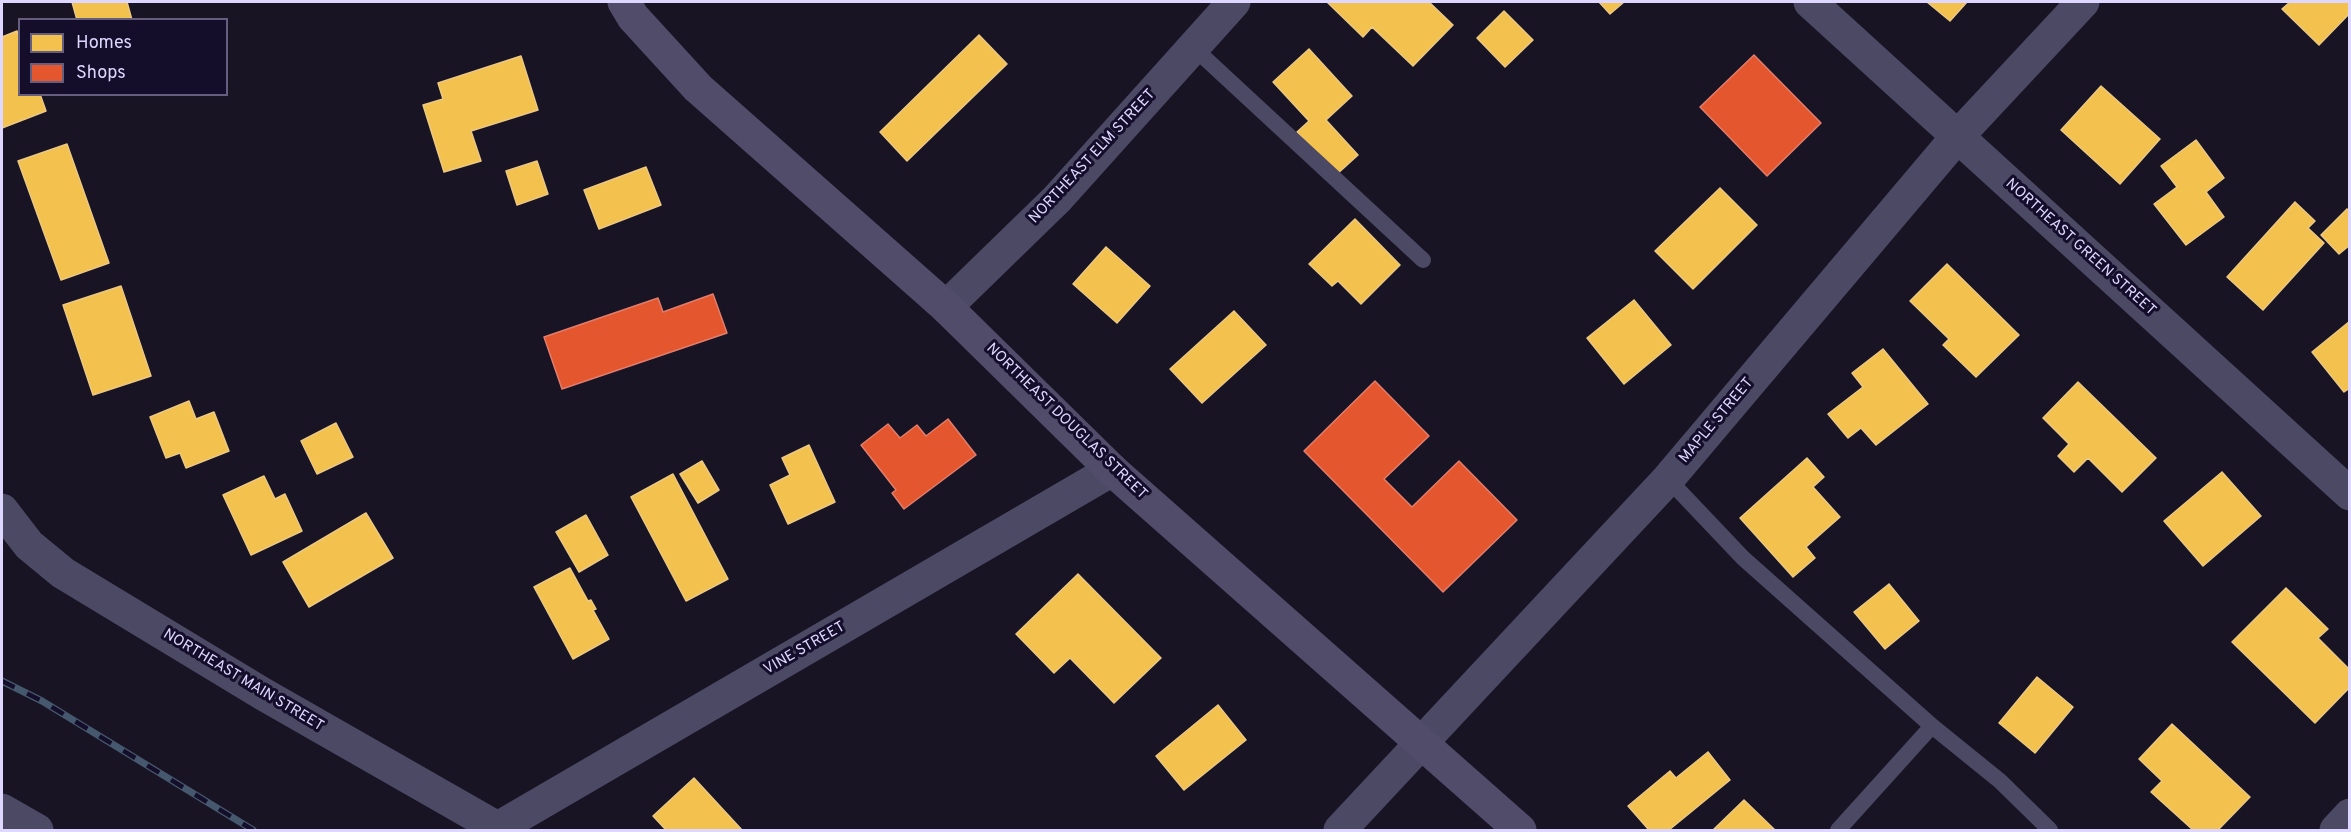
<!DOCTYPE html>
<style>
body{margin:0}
#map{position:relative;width:2351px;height:832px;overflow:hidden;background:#181424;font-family:Overpass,sans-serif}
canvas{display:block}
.frame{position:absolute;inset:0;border:3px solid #ded7ff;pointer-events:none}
.legend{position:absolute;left:18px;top:18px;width:210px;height:78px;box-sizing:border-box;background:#150e2a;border:2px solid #655e7f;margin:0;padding:8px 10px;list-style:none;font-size:18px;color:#ded7ff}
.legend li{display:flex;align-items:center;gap:12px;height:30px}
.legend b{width:30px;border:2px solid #655e7f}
</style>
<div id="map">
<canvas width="2351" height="832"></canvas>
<div class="frame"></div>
<ul class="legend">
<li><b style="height:16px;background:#f2c14e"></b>Homes</li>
<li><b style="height:16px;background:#e4572e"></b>Shops</li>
</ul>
</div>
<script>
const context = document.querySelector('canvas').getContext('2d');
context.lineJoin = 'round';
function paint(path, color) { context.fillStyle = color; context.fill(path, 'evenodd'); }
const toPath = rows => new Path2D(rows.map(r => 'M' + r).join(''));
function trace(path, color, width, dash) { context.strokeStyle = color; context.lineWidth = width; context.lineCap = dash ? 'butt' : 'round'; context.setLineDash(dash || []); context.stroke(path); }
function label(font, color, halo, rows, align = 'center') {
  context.font = font + ' Overpass,sans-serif'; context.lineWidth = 6; context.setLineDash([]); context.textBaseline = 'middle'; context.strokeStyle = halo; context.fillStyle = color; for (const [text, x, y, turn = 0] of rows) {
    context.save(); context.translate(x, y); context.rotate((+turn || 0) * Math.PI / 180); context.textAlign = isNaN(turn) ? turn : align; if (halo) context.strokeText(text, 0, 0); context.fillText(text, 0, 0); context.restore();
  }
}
const homes = toPath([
 [72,2,127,2,132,20,77,20,72,2],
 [1327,2,1429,2,1453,25,1413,66,1372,27,1363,37,1327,2],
 [1599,2,1624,2,1610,14,1599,2],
 [1927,2,1967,2,1950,21,1927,2],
 [2290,2,2350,2,2350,13,2319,45,2282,9,2290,2],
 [1504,11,1533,40,1505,67,1477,38,1504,11],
 [17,31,20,38,20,94,40,94,46,111,2,128,2,37,17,31],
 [979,35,1007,64,907,161,880,132,979,35],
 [1309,49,1352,96,1326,120,1358,155,1336,175,1297,132,1309,121,1273,82,1309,49],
 [521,56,538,110,471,131,481,161,444,172,423,105,443,99,438,83,521,56],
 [2101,86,2160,139,2120,184,2061,130,2101,86],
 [2196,140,2224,178,2206,192,2224,217,2186,245,2154,204,2177,187,2161,166,2196,140],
 [67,144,109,263,61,280,18,161,67,144],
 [537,161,548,194,517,205,506,171,537,161],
 [646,167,661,205,599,229,584,190,646,167],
 [1720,188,1757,225,1693,289,1655,251,1720,188],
 [2295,202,2315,221,2308,228,2324,243,2263,310,2227,277,2295,202],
 [2347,209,2350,211,2350,245,2339,254,2321,235,2347,209],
 [1355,219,1400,265,1361,304,1338,281,1332,286,1309,264,1355,219],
 [1106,247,1150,286,1117,323,1073,284,1106,247],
 [1947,264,2019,335,1976,377,1943,345,1949,339,1910,301,1947,264],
 [121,286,151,376,93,395,63,305,121,286],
 [1634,300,1671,345,1624,384,1587,338,1634,300],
 [1234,311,1266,345,1202,403,1170,369,1234,311],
 [2350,321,2350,388,2344,392,2312,352,2350,321],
 [1883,349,1928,404,1876,445,1861,428,1848,438,1828,414,1863,387,1852,373,1883,349],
 [2078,382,2156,458,2122,492,2088,458,2074,472,2058,456,2069,444,2043,418,2078,382],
 [189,401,196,419,214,412,229,451,186,468,180,453,166,458,150,417,189,401],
 [336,423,353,457,317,474,301,441,336,423],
 [809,445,835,502,788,524,770,485,790,475,782,458,809,445],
 [1807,458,1824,477,1813,487,1840,517,1806,547,1815,558,1793,577,1740,518,1807,458],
 [702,461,719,490,698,503,680,474,702,461],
 [2222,472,2261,516,2203,566,2164,521,2222,472],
 [673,474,728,579,686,601,631,497,673,474],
 [264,476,275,499,285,494,302,531,251,555,223,495,264,476],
 [366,513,393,558,309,607,283,562,366,513],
 [586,515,608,555,579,572,556,532,586,515],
 [570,568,588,601,591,600,596,609,593,610,609,639,573,659,534,587,570,568],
 [1078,574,1161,658,1114,703,1070,658,1054,673,1016,634,1078,574],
 [1889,584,1919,621,1885,649,1854,612,1889,584],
 [2286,588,2328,629,2318,638,2350,670,2350,687,2315,723,2232,642,2286,588],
 [2037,677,2073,707,2035,753,1999,723,2037,677],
 [1218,705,1246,740,1184,790,1156,756,1218,705],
 [2172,724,2250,797,2218,830,2193,830,2151,792,2162,781,2139,759,2172,724],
 [1708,752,1730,780,1669,830,1649,830,1628,806,1670,771,1676,778,1708,752],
 [694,778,742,830,666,830,653,816,694,778],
 [1744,800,1775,830,1713,830,1744,800]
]);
const shops = toPath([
 [1754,55,1821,123,1767,176,1700,107,1754,55],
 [713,294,727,333,562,389,544,337,658,298,663,312,713,294],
 [1375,381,1429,436,1384,479,1412,507,1459,461,1517,520,1443,592,1304,451,1375,381],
 [948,419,976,455,904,509,892,493,896,490,861,445,888,424,900,438,917,425,926,436,948,419]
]);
const service = toPath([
 [1194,48,1423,260],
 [1668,479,1743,558,1932,726,2000,781,2050,830],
 [1838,830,1932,726]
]);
const minor = toPath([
 [1810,2,2350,494],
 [946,307,1057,199,1234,2],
 [2,510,29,545,63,573,263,694,501,830],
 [498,828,1112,470],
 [1340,830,1668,479,1957,137,2083,2],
 [2336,830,2350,815]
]);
const tertiary = toPath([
 [2,810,37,830]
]);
const secondary = toPath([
 [624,2,633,17,698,88,946,307,1112,470,1520,830]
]);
const rail = toPath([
 [2,681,42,701,253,830]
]);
const streetNames = [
 ["NORTHEAST ELM STREET",1093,157,-47],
 ["NORTHEAST GREEN STREET",2080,248,42],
 ["MAPLE STREET",1717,421,-50],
 ["NORTHEAST DOUGLAS STREET",1066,422,44],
 ["VINE STREET",805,649,-30],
 ["NORTHEAST MAIN STREET",243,681,31]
];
paint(homes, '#f2c14e');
trace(homes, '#ecc883', 1.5);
paint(shops, '#e4572e');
trace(shops, '#e27d6d', 1.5);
trace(service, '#4c4965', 16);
trace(minor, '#4c4965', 33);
trace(tertiary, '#4c4965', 33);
trace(secondary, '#504c6a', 33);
trace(rail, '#46586e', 7);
trace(rail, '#150e2a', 4.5, [14]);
label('15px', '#ded7ff', '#150e2a', streetNames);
</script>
